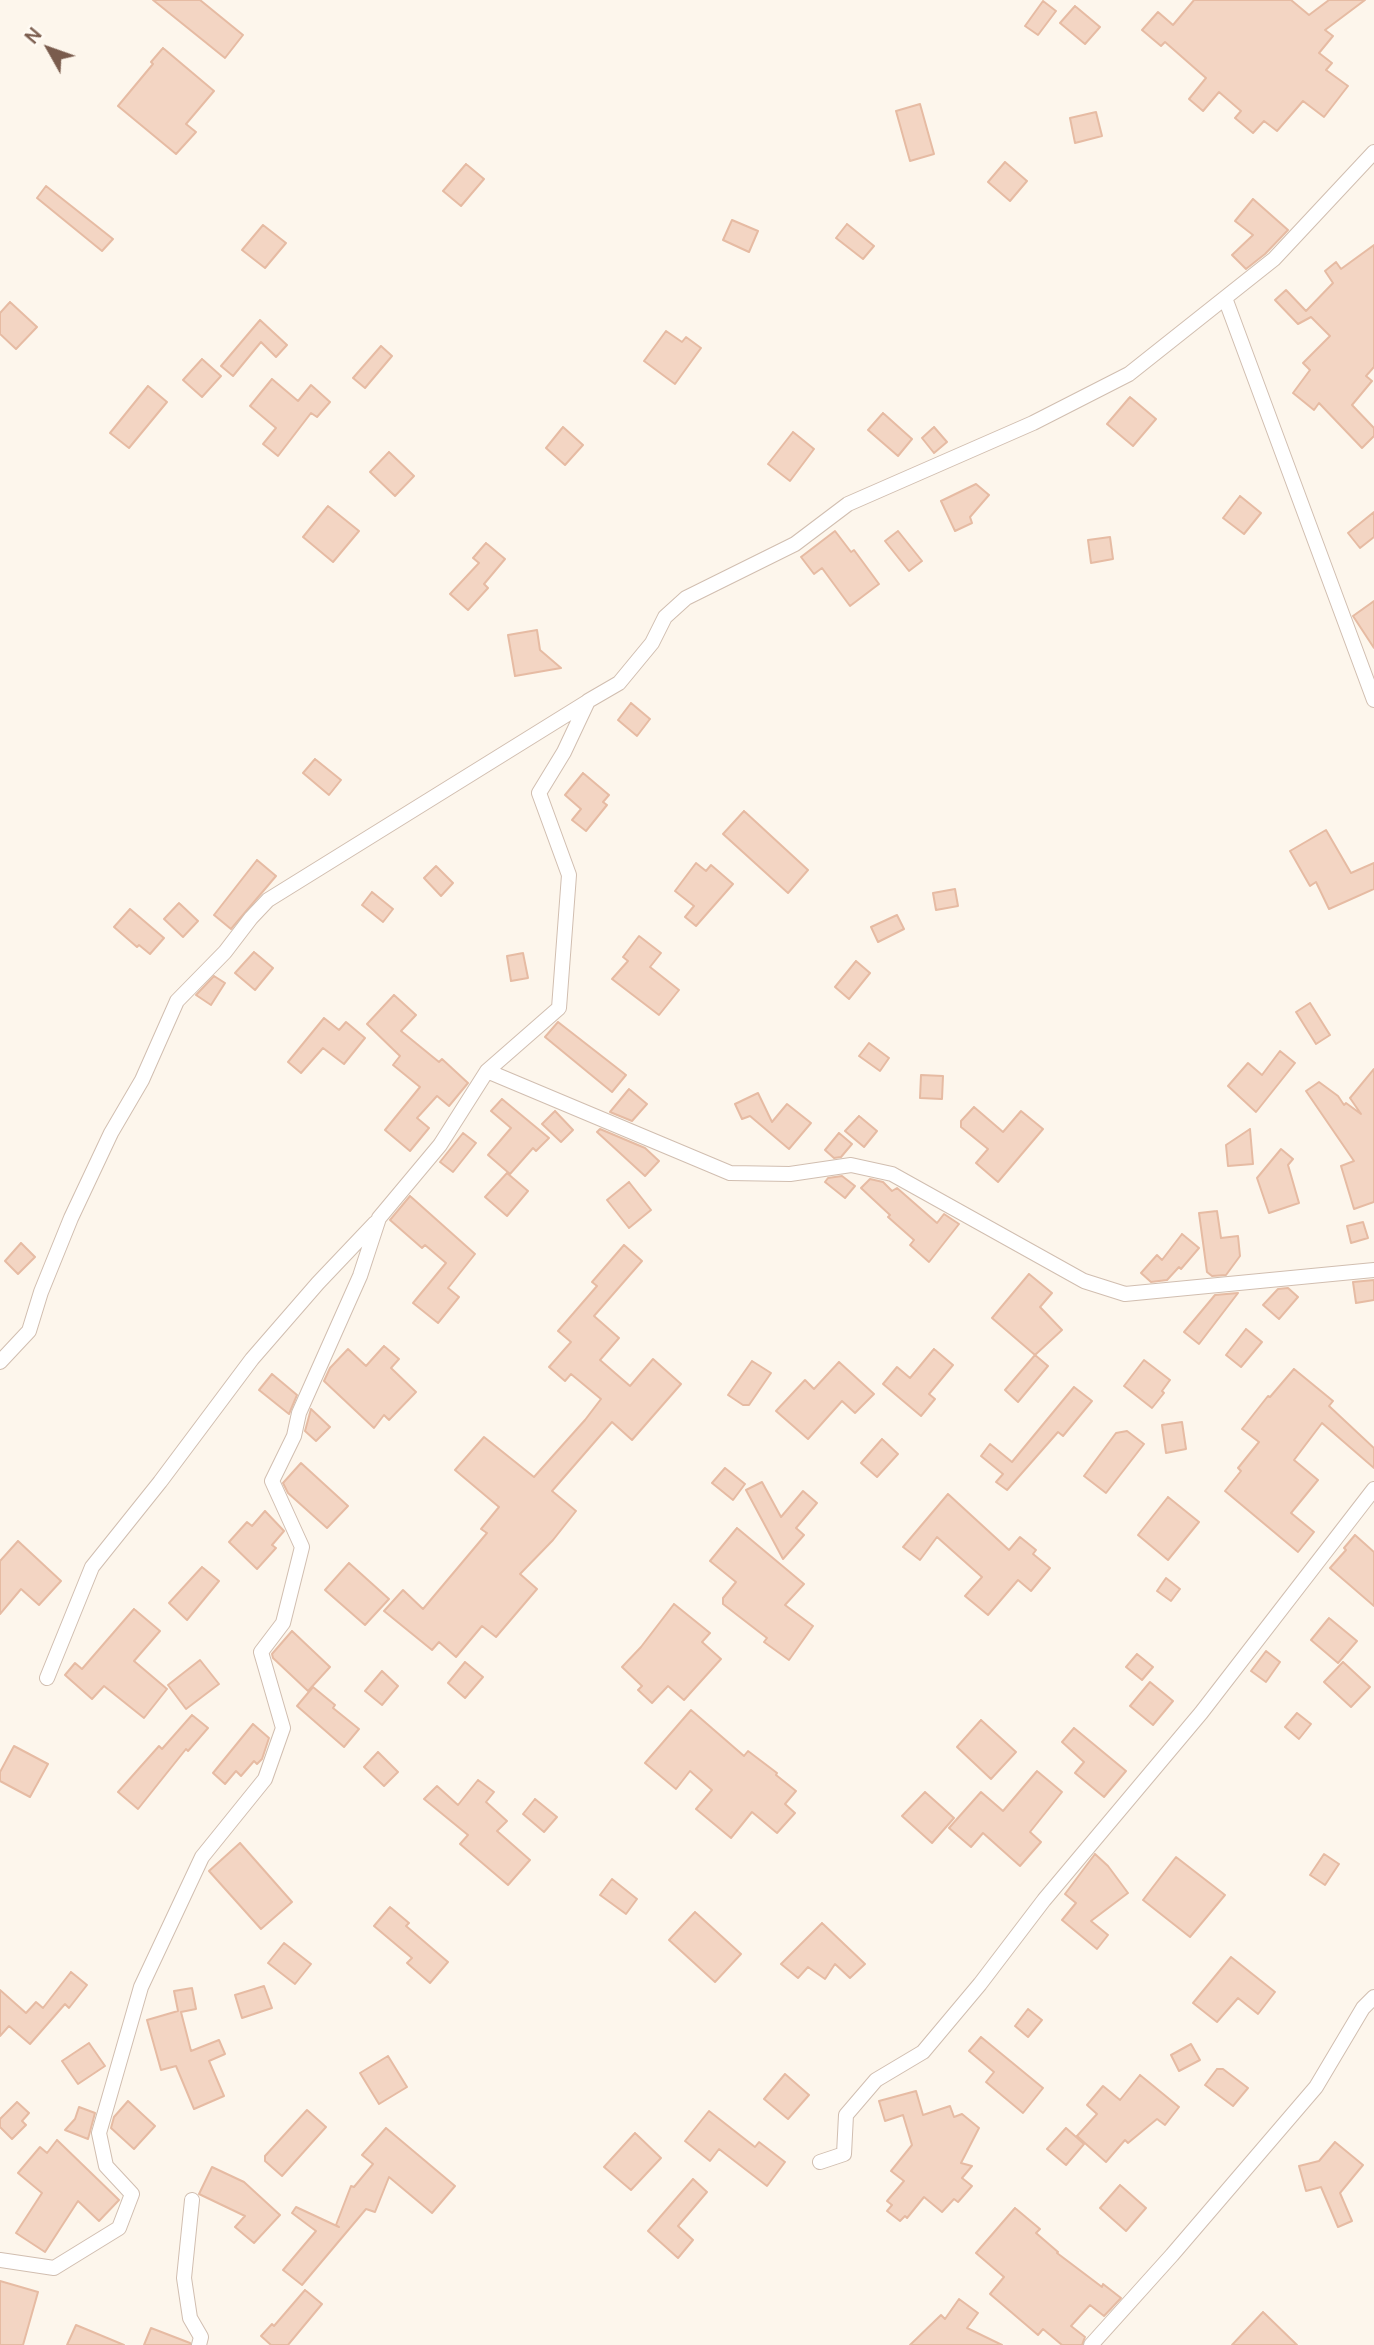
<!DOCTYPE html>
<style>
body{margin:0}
#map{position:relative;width:1374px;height:2345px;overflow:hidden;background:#fdf6ec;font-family:Manrope,sans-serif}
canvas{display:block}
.north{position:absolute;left:14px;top:14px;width:70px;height:70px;-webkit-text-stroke:5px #fffaf3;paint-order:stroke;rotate:310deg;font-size:19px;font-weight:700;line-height:28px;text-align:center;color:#7a5c4d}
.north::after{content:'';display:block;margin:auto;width:24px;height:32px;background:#7a5c4d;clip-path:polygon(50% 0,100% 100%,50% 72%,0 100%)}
</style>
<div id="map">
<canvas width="1374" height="2345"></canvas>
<div class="north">N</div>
</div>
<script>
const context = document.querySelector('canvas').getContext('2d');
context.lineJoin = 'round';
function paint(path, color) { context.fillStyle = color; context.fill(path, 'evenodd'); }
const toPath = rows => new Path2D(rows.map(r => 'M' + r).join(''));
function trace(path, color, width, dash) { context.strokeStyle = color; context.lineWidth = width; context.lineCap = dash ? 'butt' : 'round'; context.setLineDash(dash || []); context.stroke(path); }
const building = toPath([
 [153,0,200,0,243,35,225,58,153,0],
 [1194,0,1291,0,1309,15,1329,0,1365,0,1325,30,1333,36,1319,53,1332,63,1326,70,1348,86,1324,117,1303,101,1277,131,1264,121,1253,133,1235,118,1241,111,1219,92,1203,111,1189,99,1206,78,1165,42,1161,46,1142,30,1158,12,1173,25,1194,0],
 [1043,1,1056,11,1038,35,1025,26,1043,1],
 [1075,6,1100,27,1085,44,1060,23,1075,6],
 [163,48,214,91,186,124,196,132,176,154,118,106,153,64,151,62,163,48],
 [920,104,934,154,910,161,896,111,920,104],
 [1096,112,1102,136,1075,143,1070,118,1096,112],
 [1005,162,1027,181,1010,201,988,182,1005,162],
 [466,164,484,179,461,206,443,191,466,164],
 [46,186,113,239,102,251,37,198,46,186],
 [1253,199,1288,230,1265,254,1246,269,1232,255,1253,235,1235,221,1253,199],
 [732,220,758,231,749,252,723,240,732,220],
 [847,224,874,246,863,259,836,238,847,224],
 [263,225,286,243,265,268,242,250,263,225],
 [1374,245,1374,367,1366,376,1372,381,1352,405,1374,428,1374,436,1362,448,1319,403,1314,410,1293,393,1310,370,1303,363,1330,336,1311,317,1298,324,1275,300,1286,290,1306,311,1333,283,1325,271,1336,262,1341,269,1374,245],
 [10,302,37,327,16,349,0,334,0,313,10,302],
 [260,320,287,345,276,357,261,342,233,376,221,366,260,320],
 [666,331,682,342,686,337,701,348,675,384,644,361,666,331],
 [381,346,392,356,365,388,353,378,381,346],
 [202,359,221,376,202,397,183,380,202,359],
 [272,379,298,401,311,385,330,402,317,417,311,413,278,456,263,444,276,428,250,406,272,379],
 [148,386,167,402,129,448,110,433,148,386],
 [1130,397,1156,419,1133,446,1107,424,1130,397],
 [883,413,912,439,898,456,868,430,883,413],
 [563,427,583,445,565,465,546,448,563,427],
 [934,427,947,442,934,453,922,438,934,427],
 [793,432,814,449,790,481,768,464,793,432],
 [389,452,414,476,395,496,370,472,389,452],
 [976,484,989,495,970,517,972,523,955,531,941,501,976,484],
 [1240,496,1261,513,1244,534,1223,518,1240,496],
 [328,506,359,531,333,562,303,537,328,506],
 [1374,512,1374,537,1360,548,1348,533,1374,512],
 [835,531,851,552,854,550,879,584,850,606,822,568,814,574,801,557,835,531],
 [898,531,922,561,909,571,885,541,898,531],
 [1110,537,1113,559,1091,563,1088,540,1110,537],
 [486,543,505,559,484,584,488,588,468,610,450,594,479,563,473,558,486,543],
 [1374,601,1374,648,1353,616,1374,601],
 [537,630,540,650,561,668,515,676,508,635,537,630],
 [631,703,650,719,637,736,618,720,631,703],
 [315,759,341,780,329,795,303,773,315,759],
 [583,773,609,795,603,802,607,805,586,831,572,820,581,809,565,795,583,773],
 [744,811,808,870,788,893,723,834,744,811],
 [1326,830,1351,873,1374,863,1374,889,1329,909,1316,882,1310,886,1290,851,1326,830],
 [257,860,276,876,231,929,214,915,257,860],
 [696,863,706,871,711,865,733,884,696,926,685,917,694,906,675,891,696,863],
 [436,866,453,883,441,896,424,878,436,866],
 [955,889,958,906,936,910,933,893,955,889],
 [372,892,393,909,383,922,362,905,372,892],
 [179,903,198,921,183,937,164,919,179,903],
 [130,909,164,938,150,954,139,945,137,947,114,927,130,909],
 [897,915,904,929,878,942,871,927,897,915],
 [639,936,661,953,650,967,679,990,659,1015,612,979,628,961,623,957,639,936],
 [254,952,273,968,255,990,235,973,254,952],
 [523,953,528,978,511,981,507,956,523,953],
 [856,961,870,973,849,999,835,987,856,961],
 [214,976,225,983,211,1005,196,995,214,976],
 [394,995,416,1015,401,1031,439,1062,442,1059,468,1083,449,1106,437,1096,417,1118,429,1128,410,1151,385,1130,420,1087,393,1065,400,1056,367,1024,394,995],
 [1310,1003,1330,1035,1316,1044,1296,1012,1310,1003],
 [324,1018,339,1030,346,1022,365,1038,344,1064,323,1048,301,1073,288,1062,324,1018],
 [558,1022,626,1075,612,1092,545,1037,558,1022],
 [869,1043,889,1058,880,1071,859,1056,869,1043],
 [1280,1051,1295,1063,1256,1112,1228,1086,1248,1063,1262,1075,1280,1051],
 [1374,1069,1374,1202,1354,1209,1341,1166,1354,1161,1306,1091,1319,1082,1338,1096,1344,1105,1346,1103,1361,1114,1350,1098,1374,1069],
 [921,1075,943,1076,942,1099,920,1098,921,1075],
 [629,1089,647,1104,632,1121,610,1112,629,1089],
 [758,1093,772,1122,787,1104,811,1123,789,1149,750,1116,742,1119,735,1104,758,1093],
 [502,1099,549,1138,536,1151,533,1148,510,1174,488,1155,511,1128,491,1111,502,1099],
 [974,1107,1003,1132,1021,1111,1043,1129,998,1182,976,1163,988,1149,961,1127,961,1121,974,1107],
 [555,1111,573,1130,561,1142,542,1124,555,1111],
 [859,1116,877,1131,864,1147,845,1131,859,1116],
 [600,1129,645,1148,659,1161,645,1176,597,1132,600,1129],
 [1250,1129,1253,1164,1228,1166,1226,1145,1250,1129],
 [463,1133,476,1143,453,1172,440,1162,463,1133],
 [839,1133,852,1144,841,1157,834,1158,825,1150,839,1133],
 [1281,1149,1293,1159,1288,1165,1299,1203,1269,1213,1257,1178,1281,1149],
 [507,1173,528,1191,507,1216,485,1197,507,1173],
 [842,1176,855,1186,845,1198,825,1182,828,1178,842,1176],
 [870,1179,883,1182,892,1191,897,1188,937,1223,944,1214,959,1224,929,1262,910,1245,914,1240,888,1217,890,1215,861,1188,870,1179],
 [629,1182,651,1210,629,1228,607,1200,629,1182],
 [410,1196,475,1254,448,1288,459,1297,438,1323,413,1303,446,1263,425,1245,422,1248,390,1220,410,1196],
 [1217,1211,1221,1238,1238,1236,1240,1256,1226,1275,1212,1276,1207,1272,1199,1213,1217,1211],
 [1363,1222,1368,1238,1351,1243,1347,1226,1363,1222],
 [1182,1234,1199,1248,1181,1269,1179,1267,1167,1280,1151,1282,1141,1273,1157,1255,1162,1260,1182,1234],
 [21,1243,35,1257,18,1274,5,1261,21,1243],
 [624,1245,642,1261,594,1316,619,1338,600,1360,630,1386,653,1359,681,1384,632,1440,612,1422,552,1491,576,1511,553,1540,520,1574,537,1589,496,1637,482,1626,456,1657,439,1642,432,1650,384,1611,403,1590,423,1609,487,1533,481,1529,499,1507,455,1470,484,1437,534,1477,585,1420,601,1399,571,1374,565,1381,549,1367,571,1342,558,1331,597,1286,592,1282,624,1245],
 [1029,1274,1052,1293,1040,1307,1062,1330,1035,1355,992,1318,1029,1274],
 [1374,1280,1374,1300,1356,1303,1353,1282,1374,1280],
 [1288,1288,1298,1297,1279,1319,1263,1305,1278,1289,1288,1288],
 [1238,1293,1199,1344,1184,1332,1215,1295,1238,1293],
 [1246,1329,1262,1342,1241,1367,1226,1355,1246,1329],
 [384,1346,399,1359,391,1368,416,1392,389,1420,384,1415,374,1428,324,1381,330,1368,348,1349,366,1366,384,1346],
 [934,1349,953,1365,929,1394,935,1399,921,1416,883,1384,897,1367,910,1378,934,1349],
 [1035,1355,1048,1366,1018,1402,1005,1390,1035,1355],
 [1144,1360,1170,1380,1162,1391,1164,1393,1152,1408,1124,1386,1144,1360],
 [752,1361,771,1373,749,1405,743,1405,728,1395,752,1361],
 [839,1362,874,1394,855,1413,842,1401,808,1439,776,1411,805,1380,814,1389,839,1362],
 [1294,1369,1333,1401,1329,1406,1374,1448,1374,1468,1322,1423,1294,1460,1318,1480,1291,1513,1314,1532,1298,1552,1225,1491,1241,1471,1238,1468,1259,1442,1242,1429,1268,1396,1270,1397,1294,1369],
 [272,1374,297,1395,289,1414,259,1390,272,1374],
 [1074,1387,1092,1401,1063,1436,1058,1432,1007,1490,996,1482,1003,1474,981,1456,990,1444,1012,1462,1074,1387],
 [311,1409,330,1427,316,1441,305,1431,311,1409],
 [1182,1422,1186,1449,1166,1453,1162,1425,1182,1422],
 [1127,1431,1144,1444,1106,1493,1084,1476,1116,1433,1127,1431],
 [882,1439,898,1454,877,1477,861,1463,882,1439],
 [301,1463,348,1506,327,1528,288,1493,283,1483,301,1463],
 [725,1468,745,1484,733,1500,712,1483,725,1468],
 [762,1482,781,1517,803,1491,817,1503,796,1528,804,1535,783,1559,746,1490,762,1482],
 [948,1494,1009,1550,1020,1537,1036,1550,1033,1554,1050,1568,1031,1591,1018,1580,988,1615,965,1596,982,1577,937,1537,920,1560,903,1547,948,1494],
 [1168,1497,1199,1522,1168,1560,1138,1535,1168,1497],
 [265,1511,284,1531,272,1545,276,1548,257,1569,229,1542,247,1522,252,1526,265,1511],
 [737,1528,804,1584,785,1605,813,1626,789,1660,764,1642,767,1638,723,1604,723,1598,736,1582,710,1561,737,1528],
 [1355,1535,1374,1552,1374,1606,1330,1568,1346,1550,1344,1548,1355,1535],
 [18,1541,61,1581,39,1605,21,1589,0,1614,0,1561,18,1541],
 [349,1563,389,1599,365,1625,325,1590,349,1563],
 [202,1567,219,1581,187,1620,169,1603,202,1567],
 [1166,1578,1180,1589,1171,1601,1157,1591,1166,1578],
 [674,1604,710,1633,702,1642,721,1659,684,1700,668,1686,652,1703,638,1690,642,1686,622,1667,641,1647,674,1604],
 [134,1609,160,1631,134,1661,167,1689,144,1718,104,1686,92,1699,65,1675,75,1663,82,1669,134,1609],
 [1329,1618,1357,1641,1338,1663,1311,1640,1329,1618],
 [292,1631,330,1667,308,1691,273,1658,272,1654,292,1631],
 [1266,1651,1280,1662,1266,1682,1251,1671,1266,1651],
 [1137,1654,1153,1667,1142,1680,1126,1667,1137,1654],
 [200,1660,219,1684,186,1709,168,1685,200,1660],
 [465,1662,483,1677,465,1698,448,1683,465,1662],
 [1343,1662,1370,1687,1351,1707,1324,1682,1343,1662],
 [382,1671,398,1686,382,1705,365,1691,382,1671],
 [1150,1682,1173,1701,1153,1725,1130,1706,1150,1682],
 [313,1687,335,1705,333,1708,359,1729,344,1747,297,1706,313,1687],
 [691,1710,744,1756,748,1751,777,1773,776,1775,796,1791,785,1804,795,1813,777,1833,752,1812,731,1838,696,1809,712,1790,690,1771,676,1789,645,1763,691,1710],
 [1297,1713,1311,1724,1299,1739,1285,1727,1297,1713],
 [192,1715,208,1728,188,1751,186,1749,138,1809,118,1792,159,1746,162,1749,192,1715],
 [981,1720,1016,1752,991,1779,957,1747,981,1720],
 [253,1724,269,1738,262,1759,257,1764,254,1761,241,1776,236,1771,225,1784,213,1773,253,1724],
 [1074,1728,1126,1771,1104,1797,1075,1773,1084,1762,1062,1742,1074,1728],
 [14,1746,48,1764,30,1797,0,1781,0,1772,14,1746],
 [378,1752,398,1772,384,1786,364,1767,378,1752],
 [1037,1771,1062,1792,1030,1832,1041,1842,1020,1866,983,1833,971,1847,949,1828,981,1792,1003,1811,1037,1771],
 [478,1780,494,1792,486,1802,507,1821,497,1831,530,1860,508,1885,460,1844,468,1835,424,1799,437,1786,458,1805,478,1780],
 [925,1792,954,1818,932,1843,902,1816,925,1792],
 [535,1799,557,1817,544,1832,523,1814,535,1799],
 [240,1843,292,1902,261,1929,209,1871,240,1843],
 [1095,1854,1108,1866,1128,1893,1091,1921,1108,1935,1097,1949,1062,1920,1076,1903,1065,1894,1095,1854],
 [1324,1854,1339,1864,1325,1885,1310,1875,1324,1854],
 [1176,1857,1225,1895,1190,1937,1143,1900,1176,1857],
 [612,1879,637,1899,626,1914,600,1895,612,1879],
 [390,1907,409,1923,406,1926,448,1962,430,1983,407,1963,412,1958,374,1926,390,1907],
 [695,1912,741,1954,715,1982,669,1940,695,1912],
 [822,1923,865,1964,850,1978,835,1964,825,1979,808,1967,798,1978,781,1964,822,1923],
 [284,1943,311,1964,295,1984,268,1963,284,1943],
 [1231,1957,1275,1992,1258,2014,1238,1998,1217,2022,1193,2003,1231,1957],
 [71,1972,87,1985,69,2008,65,2004,30,2044,9,2026,0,2036,0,1990,26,2013,36,2002,43,2008,71,1972],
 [264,1986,272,2008,242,2018,235,1995,264,1986],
 [192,1988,196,2009,181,2012,191,2051,219,2040,225,2054,209,2061,224,2096,194,2109,176,2066,161,2070,147,2020,178,2011,174,1991,192,1988],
 [1028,2009,1042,2020,1028,2037,1015,2026,1028,2009],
 [981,2037,1043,2088,1023,2113,986,2082,994,2072,969,2051,981,2037],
 [89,2043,105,2066,78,2084,62,2061,89,2043],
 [1191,2044,1200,2060,1179,2071,1171,2055,1191,2044],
 [388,2056,407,2087,379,2104,360,2073,388,2056],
 [1217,2069,1223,2069,1248,2088,1233,2106,1205,2085,1217,2069],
 [785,2074,809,2095,788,2119,764,2099,785,2074],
 [1140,2075,1179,2107,1165,2125,1157,2119,1128,2143,1125,2140,1106,2162,1077,2136,1097,2114,1087,2105,1103,2086,1120,2100,1140,2075],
 [916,2091,923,2115,950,2106,954,2117,962,2114,979,2128,961,2163,972,2166,962,2178,972,2186,958,2202,954,2199,942,2212,924,2197,907,2218,905,2216,900,2221,887,2211,892,2205,887,2201,904,2181,891,2171,912,2145,903,2115,885,2121,879,2101,916,2091],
 [128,2101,155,2126,134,2149,111,2128,114,2117,128,2101],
 [17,2102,29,2113,22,2121,26,2125,12,2139,0,2127,0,2119,17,2102],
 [79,2107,95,2113,88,2139,65,2130,75,2119,79,2107],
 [307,2110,326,2127,282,2176,265,2161,265,2156,307,2110],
 [709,2111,755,2147,759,2142,785,2162,767,2186,719,2149,710,2161,685,2141,709,2111],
 [386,2128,455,2186,432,2213,389,2177,375,2212,366,2209,302,2285,283,2270,316,2231,292,2213,296,2207,339,2227,336,2225,351,2186,354,2187,373,2164,362,2155,386,2128],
 [1066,2128,1084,2144,1066,2165,1047,2149,1066,2128],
 [635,2133,661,2158,631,2190,604,2167,635,2133],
 [57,2140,119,2200,99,2221,78,2201,45,2252,16,2233,42,2193,18,2173,40,2147,47,2153,57,2140],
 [1335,2142,1363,2165,1340,2193,1352,2221,1338,2227,1321,2187,1306,2191,1299,2166,1319,2161,1335,2142],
 [212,2167,244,2182,280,2215,254,2243,235,2227,245,2216,199,2194,212,2167],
 [693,2179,707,2192,678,2226,693,2240,678,2258,648,2231,693,2179],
 [1120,2185,1146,2208,1126,2231,1100,2208,1120,2185],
 [1015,2208,1040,2229,1036,2233,1058,2252,1057,2253,1102,2287,1103,2284,1121,2298,1104,2316,1090,2305,1071,2326,1085,2337,1082,2345,1062,2345,1043,2329,1038,2335,990,2294,1004,2277,976,2253,1015,2208],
 [0,2281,38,2292,23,2345,0,2345,0,2281],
 [305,2290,322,2304,288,2345,271,2345,261,2336,272,2324,274,2326,305,2290],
 [959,2299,978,2313,967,2328,1002,2345,910,2345,941,2315,945,2319,959,2299],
 [1263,2312,1297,2345,1232,2345,1263,2312],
 [76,2325,124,2345,67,2345,76,2325],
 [151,2328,190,2343,190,2345,144,2345,151,2328]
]);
const minor = toPath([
 [1225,298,1374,700],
 [487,1071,730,1173,790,1174,851,1165,892,1174,1084,1281,1125,1294,1374,1270],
 [0,1362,29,1331,41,1292,71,1218,111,1133,142,1080,177,1001,225,952,251,918,268,900,587,702],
 [47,1678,92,1567,160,1482,252,1359,318,1283,375,1223],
 [820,2162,844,2154,846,2115,876,2080,923,2052,980,1984,1044,1900,1201,1713,1374,1489],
 [192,2200,184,2278,190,2318,201,2337,199,2345],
 [0,2260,54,2268,119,2228,132,2194,106,2166,99,2133,141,1987,202,1857,265,1779,283,1728,261,1652,283,1623,302,1547,272,1481,294,1436,299,1413,360,1276,379,1218,440,1145,487,1071,559,1008,569,875,539,793,564,752,588,701,619,683,652,643,665,617,686,598,795,544,848,504,1033,423,1129,374,1274,259,1374,152],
 [1091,2345,1172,2255,1316,2087,1363,2008,1374,1997]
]);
paint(building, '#f3d5c3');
trace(building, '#e6bba3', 2);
trace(minor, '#d1beb0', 16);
trace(minor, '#fff', 14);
</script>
